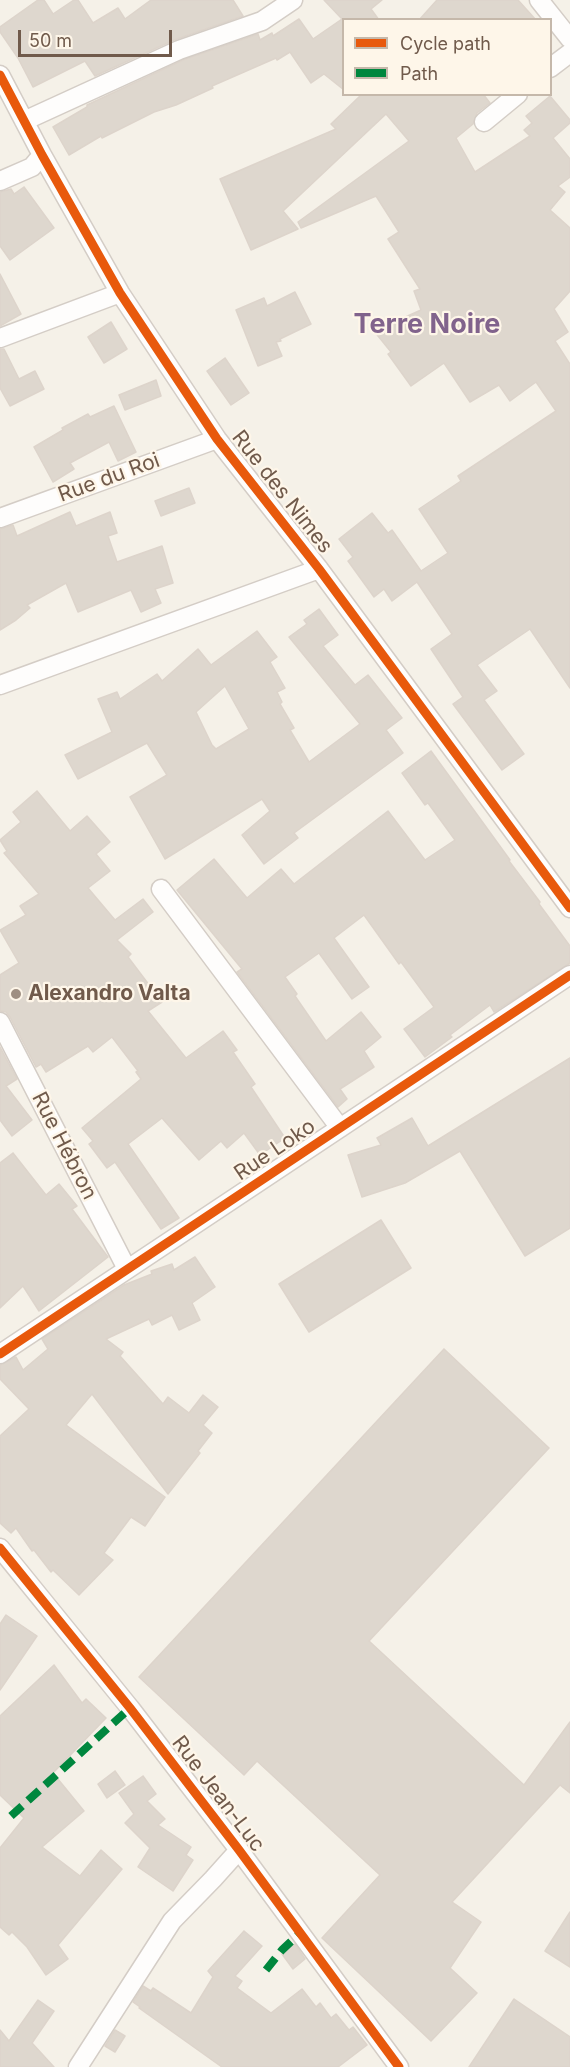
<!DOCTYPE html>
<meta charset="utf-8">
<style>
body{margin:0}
#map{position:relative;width:570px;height:2067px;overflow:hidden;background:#f5f1e8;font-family:Inter,sans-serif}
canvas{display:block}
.legend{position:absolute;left:342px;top:18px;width:210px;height:78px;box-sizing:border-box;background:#fef6e9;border:2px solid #c5b8aa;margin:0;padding:8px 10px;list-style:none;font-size:18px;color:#705a4b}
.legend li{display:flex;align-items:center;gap:12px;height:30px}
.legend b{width:30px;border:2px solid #c5b8aa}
.scale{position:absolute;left:18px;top:30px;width:154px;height:27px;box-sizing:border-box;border:3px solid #705a4b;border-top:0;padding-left:8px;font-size:18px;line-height:21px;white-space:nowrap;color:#705a4b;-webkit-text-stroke:4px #fef6e9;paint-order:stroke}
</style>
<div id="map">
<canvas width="570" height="2067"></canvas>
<ul class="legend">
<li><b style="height:8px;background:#e8590c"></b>Cycle path</li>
<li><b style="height:8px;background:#00873e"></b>Path</li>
</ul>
<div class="scale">50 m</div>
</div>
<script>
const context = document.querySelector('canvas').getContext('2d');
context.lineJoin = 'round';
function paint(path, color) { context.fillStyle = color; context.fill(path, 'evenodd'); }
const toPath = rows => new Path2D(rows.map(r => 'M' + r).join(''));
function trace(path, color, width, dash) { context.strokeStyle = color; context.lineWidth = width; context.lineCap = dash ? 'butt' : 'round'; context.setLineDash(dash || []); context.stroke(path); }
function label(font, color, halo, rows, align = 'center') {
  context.font = font + ' Inter,sans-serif'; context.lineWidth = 4.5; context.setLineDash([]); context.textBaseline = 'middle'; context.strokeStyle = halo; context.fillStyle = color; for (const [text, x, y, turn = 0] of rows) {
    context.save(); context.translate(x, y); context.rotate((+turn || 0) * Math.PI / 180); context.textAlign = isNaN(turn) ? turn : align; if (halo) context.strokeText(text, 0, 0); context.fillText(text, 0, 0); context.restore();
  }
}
const building = toPath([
 [38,0,44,0,53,14,74,0,78,0,93,23,118,8,125,19,151,0,233,0,243,16,174,40,95,76,85,61,33,87,18,58,0,32,0,27,38,0],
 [324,0,382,0,371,9,379,20,344,20,344,90,324,74,311,83,290,52,277,60,276,58,212,86,213,88,176,105,154,112,102,138,101,136,69,155,53,127,87,107,87,105,183,60,258,34,260,40,272,33,273,36,299,19,313,39,342,19,324,0],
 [437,0,518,0,536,20,419,20,437,0],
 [362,94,483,94,490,103,477,113,473,124,456,138,475,172,530,136,524,130,532,123,526,116,550,96,570,120,570,123,553,138,570,159,570,177,558,186,565,192,550,210,570,228,570,291,554,309,568,332,555,341,570,364,570,688,530,629,477,665,497,691,484,700,524,754,502,770,453,704,463,697,431,649,452,634,417,582,392,601,384,589,374,597,348,561,353,557,339,539,372,513,388,533,392,530,421,571,448,553,419,509,461,481,458,476,556,411,536,382,510,401,499,385,470,402,444,363,411,386,388,354,391,352,374,331,421,310,414,291,420,289,388,239,399,232,376,196,301,228,298,222,409,141,386,114,283,211,298,229,251,250,220,179,336,129,331,124,362,94],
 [24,187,54,228,10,260,0,246,0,192,11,189,14,194,24,187],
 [0,274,21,314,0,326,0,274],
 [295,292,311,324,280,339,281,341,276,342,282,356,258,366,236,310,264,298,267,306,295,292],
 [111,322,127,349,104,363,88,337,111,322],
 [0,349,4,349,19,379,35,371,44,389,10,406,0,388,0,349],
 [225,358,249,393,231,405,207,371,225,358],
 [156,380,161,396,125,410,119,395,156,380],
 [114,406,136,452,118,461,109,442,70,463,74,469,53,482,34,447,63,430,62,428,88,414,90,417,114,406],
 [189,488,195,503,161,516,155,501,189,488],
 [70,512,76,526,110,512,117,533,108,536,117,562,162,546,173,583,155,589,161,603,141,612,131,590,78,612,66,583,27,605,30,608,16,620,0,630,0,529,13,525,17,536,70,512],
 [319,609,338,635,323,646,355,685,368,675,402,718,386,730,403,753,294,833,298,838,264,864,242,835,270,811,262,799,165,859,130,797,167,775,147,743,78,779,65,755,112,732,98,699,117,692,120,699,157,674,162,681,198,649,211,665,257,631,277,657,270,662,285,688,277,692,282,702,280,704,294,728,290,730,309,762,360,724,289,637,307,624,304,620,319,609],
 [225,686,249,729,216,749,212,745,196,712,225,686],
 [431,751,510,860,509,861,540,902,539,904,570,946,570,963,494,1012,490,1005,450,1035,452,1037,425,1057,404,1029,434,1007,401,962,399,964,364,915,334,938,369,987,352,999,319,953,285,977,297,994,295,996,326,1041,361,1012,381,1037,364,1051,374,1067,340,1089,347,1099,338,1107,237,972,242,969,177,890,214,859,247,898,281,869,294,884,388,811,425,860,455,840,428,803,425,805,402,773,431,751],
 [37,791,70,831,87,816,110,842,96,854,110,871,88,888,115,920,143,899,153,912,117,940,131,954,128,957,162,1002,148,1011,186,1058,223,1031,237,1050,233,1052,255,1084,251,1087,285,1138,260,1155,244,1133,227,1148,221,1141,199,1160,162,1118,128,1144,179,1218,161,1229,115,1162,107,1168,89,1144,93,1141,82,1128,141,1079,136,1072,138,1071,112,1037,93,1052,88,1046,46,1072,41,1064,36,1067,10,1017,6,1012,0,1011,0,975,19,963,0,930,26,915,20,906,39,894,4,853,7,851,0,840,21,822,13,812,37,791],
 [0,1047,17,1079,6,1086,32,1120,12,1136,0,1120,0,1047],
 [570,1058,570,1228,525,1256,460,1151,405,1183,362,1197,348,1155,381,1145,377,1138,412,1118,428,1146,570,1058],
 [13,1153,46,1195,59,1184,77,1206,72,1209,108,1257,39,1311,23,1286,0,1308,0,1163,13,1153],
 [381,1220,411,1268,309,1332,279,1284,381,1220],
 [195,1257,215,1287,192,1303,200,1320,179,1330,172,1315,152,1325,149,1319,106,1339,123,1352,120,1356,163,1404,168,1397,189,1413,203,1395,218,1407,203,1425,212,1433,198,1451,200,1453,168,1494,92,1394,66,1425,165,1497,145,1526,131,1517,104,1553,113,1560,79,1595,53,1570,51,1572,34,1550,32,1551,16,1528,11,1533,0,1523,0,1436,29,1409,0,1379,0,1365,16,1357,23,1370,48,1349,42,1339,124,1285,152,1274,151,1271,172,1264,174,1270,195,1257],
 [444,1349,549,1448,369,1641,524,1785,570,1722,570,1793,560,1785,452,1902,481,1922,450,1968,477,1993,431,2041,322,1938,380,1875,257,1761,244,1775,139,1677,444,1349],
 [6,1615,37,1636,0,1690,0,1624,6,1615],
 [54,1665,82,1703,86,1699,106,1718,53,1773,84,1811,42,1847,80,1876,101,1850,122,1869,58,1945,68,1959,46,1975,27,1947,12,1932,9,1935,0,1927,0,1848,24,1818,0,1795,0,1716,54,1665],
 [115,1771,125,1785,107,1798,98,1784,115,1771],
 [143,1776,156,1794,147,1801,165,1819,158,1825,191,1847,186,1855,193,1860,173,1891,138,1867,150,1848,125,1823,134,1814,119,1793,143,1776],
 [570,1912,570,1967,545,1951,570,1912],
 [244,1931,262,1946,235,1976,242,1981,237,1988,271,2013,302,1989,316,2007,320,2003,331,2018,336,2014,349,2030,353,2027,367,2045,338,2067,222,2067,139,2008,140,2007,133,2002,143,1986,151,1991,153,1988,191,2013,213,1977,208,1971,244,1931],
 [295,1944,305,1959,293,1969,282,1954,295,1944],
 [514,1999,570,2037,570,2067,469,2067,514,1999],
 [38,2000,54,2011,32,2043,54,2067,0,2067,0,2030,9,2041,38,2000],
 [115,2030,125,2036,115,2052,105,2046,115,2030]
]);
const street = toPath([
 [539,0,570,39],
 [550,68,570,53],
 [0,75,42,155,120,293,217,439,319,569,570,908],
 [24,121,179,50,262,21,293,0],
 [484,122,518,94],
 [0,181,32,167,42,155],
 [0,338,120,293],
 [0,518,217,439],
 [0,685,319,569],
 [161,889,340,1128],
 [0,1022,127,1269],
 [0,1354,570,975],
 [0,1548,130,1708,239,1850,399,2067],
 [78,2067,172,1921,213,1879,239,1850]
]);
const quiet = toPath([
 [11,1816,130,1708],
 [266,1970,282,1950,299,1934]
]);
const cycleway = toPath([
 [0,75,42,155,120,293,217,439,319,569,570,908],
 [0,1354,570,975],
 [0,1548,130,1708,239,1850,399,2067]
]);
const markers = [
 [16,994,6,"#9f8f82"]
];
const streetNames = [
 ["Rue du Roi",109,478,-20],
 ["Rue des Nimes",282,492,52],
 ["Rue Hébron",64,1146,63],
 ["Rue Loko",275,1150,-34],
 ["Rue Jean-Luc",218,1794,53]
];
const poiNames = [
 ["Alexandro Valta",28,994]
];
const districtNames = [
 ["Terre Noire",427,325]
];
paint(building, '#ded7ce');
trace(building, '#ddd4cb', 1.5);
trace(street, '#d4cdc6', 21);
trace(street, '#fefdfc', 18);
trace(quiet, '#00873e', 8, [15, 8]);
trace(cycleway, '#e8590c', 9);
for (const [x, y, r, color] of markers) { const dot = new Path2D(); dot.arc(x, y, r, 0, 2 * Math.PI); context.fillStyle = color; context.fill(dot); trace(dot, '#fef6e9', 2); }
label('21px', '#705a4b', '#fef6e9', streetNames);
label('bold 21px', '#705a4b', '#fef6e9', poiNames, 'left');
label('bold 27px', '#81638c', '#fef6e9', districtNames);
</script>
